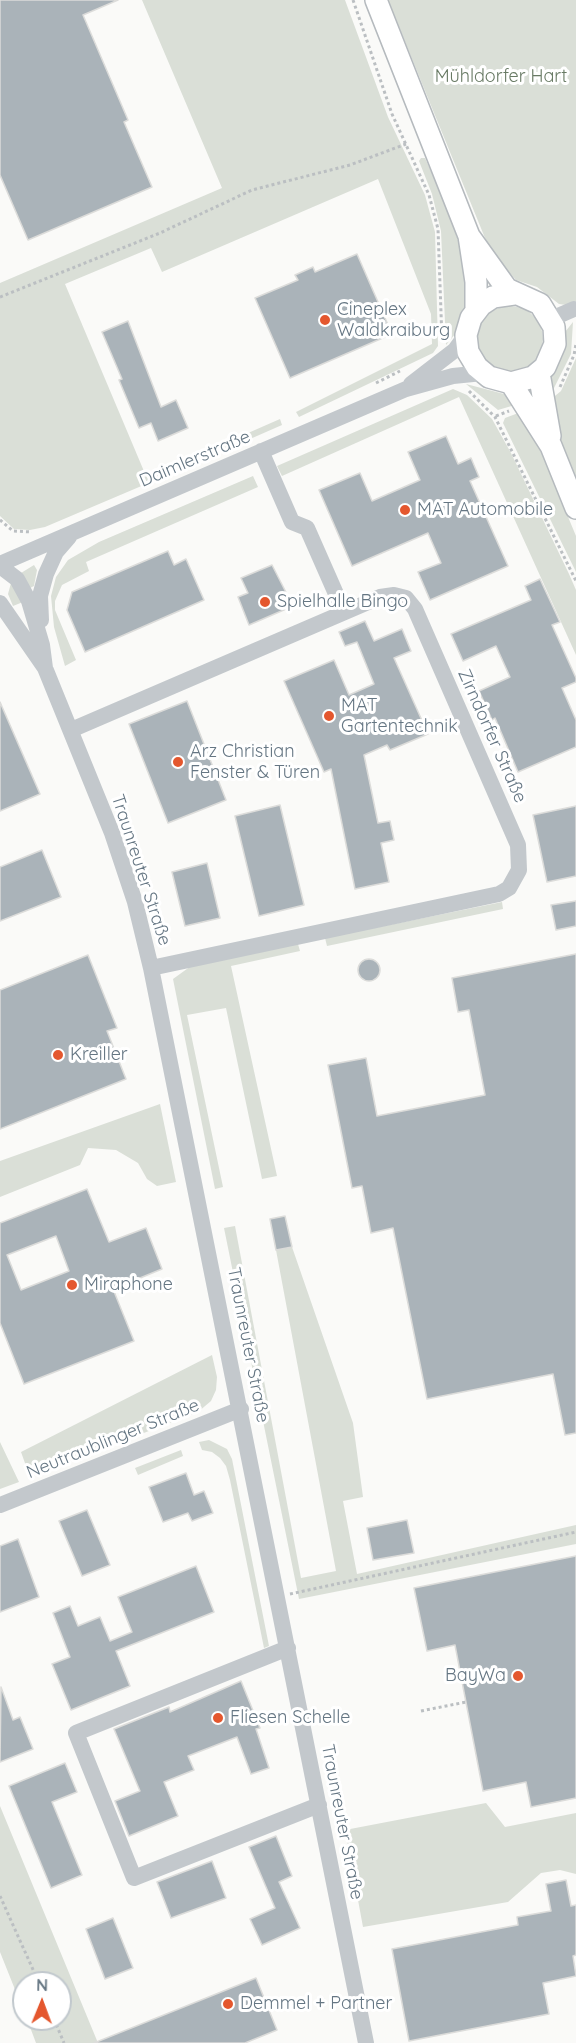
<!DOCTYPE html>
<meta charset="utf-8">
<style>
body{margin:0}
#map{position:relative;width:576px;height:2043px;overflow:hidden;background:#fafaf8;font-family:Quicksand,sans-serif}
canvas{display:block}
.north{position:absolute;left:12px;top:1971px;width:60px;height:60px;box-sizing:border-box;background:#fff;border:2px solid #c1c8cd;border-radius:50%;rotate:1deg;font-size:16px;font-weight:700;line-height:24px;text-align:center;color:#657683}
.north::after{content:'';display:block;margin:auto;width:21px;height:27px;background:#e4572e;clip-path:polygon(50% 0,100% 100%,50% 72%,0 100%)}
</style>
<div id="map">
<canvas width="576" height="2043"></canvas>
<div class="north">N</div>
</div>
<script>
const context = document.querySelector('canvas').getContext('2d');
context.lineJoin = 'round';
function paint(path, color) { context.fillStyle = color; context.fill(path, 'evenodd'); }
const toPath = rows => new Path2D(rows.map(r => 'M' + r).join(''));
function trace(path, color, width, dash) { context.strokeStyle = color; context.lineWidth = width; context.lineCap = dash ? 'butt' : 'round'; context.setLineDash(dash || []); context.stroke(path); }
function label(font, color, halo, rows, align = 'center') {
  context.font = font + ' Quicksand,sans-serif'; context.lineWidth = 6; context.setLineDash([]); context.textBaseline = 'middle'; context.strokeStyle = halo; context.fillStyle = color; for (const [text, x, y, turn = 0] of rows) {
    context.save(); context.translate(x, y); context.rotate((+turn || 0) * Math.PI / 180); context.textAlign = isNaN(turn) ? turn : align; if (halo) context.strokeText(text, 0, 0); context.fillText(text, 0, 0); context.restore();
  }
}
const green = toPath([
 [142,0,345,0,388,117,425,195,435,232,438,346,433,353,299,417,296,412,432,344,431,314,378,179,162,272,151,248,65,284,146,476,202,452,205,459,45,527,30,530,14,529,0,516,0,283,222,188],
 [388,0,576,0,576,301,566,305,559,304,537,287,516,280,495,256,485,238],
 [421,158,425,158,441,193,463,254,468,304,460,317,456,333,446,345,441,231,432,194,419,161],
 '477 339a33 33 0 1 1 66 0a33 33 0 1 1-66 0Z',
 [573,322,571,354,553,390,550,378,563,355,565,332],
 [576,358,576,481,560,438,550,400,561,391],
 [466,384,504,394,515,405,498,410],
 [453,389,467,395,492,419,511,453,569,574,576,590,576,655,459,397,282,476,277,466],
 [521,412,536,440,576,536,576,572,503,423,505,418],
 [280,419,282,425,225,450,223,444],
 [253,476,258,487,86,562,89,571,62,585,55,601,55,610,76,660,65,666,54,627,51,596,56,577,68,560,99,542],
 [34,565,37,570,34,586,30,588,21,573],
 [11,583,23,602,13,606,8,594],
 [502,902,503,909,327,946,325,938],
 [298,944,300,951,231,966,277,1176,262,1179,226,1008,187,1015,223,1187,215,1189,173,979,191,966],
 [160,1104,176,1182,157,1186,147,1179,138,1163,116,1150,88,1148,80,1165,0,1197,0,1161],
 [235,1226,301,1578,336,1571,276,1250,292,1247,353,1423,363,1497,343,1501,357,1574,576,1525,576,1544,299,1599,224,1228],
 [212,1355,217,1377,216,1390,211,1401,198,1412,30,1477,21,1452],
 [209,1440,227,1449,232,1459,269,1646,264,1648,230,1480,226,1466,220,1458,212,1452,202,1450,199,1442],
 [0,1442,19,1482,0,1489],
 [181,1450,183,1456,138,1475,135,1468],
 [486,1803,505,1827,576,1813,576,1874,560,1870,541,1873,508,1902,363,1927,345,1830],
 [0,1806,98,2043,36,2043,27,2019,60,2019,60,1983,24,1983,24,2012,0,1952]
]);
const building = toPath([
 [0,0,118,0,83,15,128,120,124,122,152,187,28,240,0,175,0,0],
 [357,254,392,334,290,378,255,298,298,280,295,275,313,267,315,272,357,254],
 [128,321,161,407,176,400,188,428,158,441,151,423,139,428,119,380,122,379,102,332,128,321],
 [446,436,458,464,471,458,479,477,470,481,508,566,430,600,418,572,441,563,428,533,352,566,319,490,360,473,372,501,420,480,408,452,446,436],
 [168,551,174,565,186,559,204,600,85,652,67,610,72,592,168,551],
 [272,565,293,606,249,625,238,597,248,593,241,578,272,565],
 [540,579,560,622,552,625,576,678,576,682,562,688,576,720,576,747,518,772,495,718,492,720,479,691,510,677,496,646,463,661,451,634,531,600,525,586,540,579],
 [365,621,374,641,402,629,411,651,394,658,428,734,390,750,387,745,364,755,378,823,390,821,394,840,381,843,389,882,355,889,331,769,324,772,284,681,334,660,349,695,374,684,357,642,345,646,339,632,365,621],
 [187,701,226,800,168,823,129,724,187,701],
 [0,702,40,794,0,811,0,702],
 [280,805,304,905,259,916,235,816,280,805],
 [576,806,576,876,547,882,533,815,576,806],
 [42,850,61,897,0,921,0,867,42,850],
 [207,863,220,918,185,926,172,872,207,863],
 [576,901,576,926,556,930,551,905,576,901],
 [576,954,576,1433,565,1435,553,1374,427,1399,393,1228,371,1233,362,1186,352,1188,328,1065,366,1058,377,1116,485,1095,469,1010,458,1012,452,978,576,954],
 [88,955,117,1028,107,1031,126,1079,0,1129,0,990,88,955],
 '358 970a11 11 0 1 1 22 0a11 11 0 1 1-22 0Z',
 [87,1189,109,1242,146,1228,162,1269,113,1289,134,1341,24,1384,0,1323,0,1223,87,1189],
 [56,1236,69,1271,21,1290,7,1255,56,1236],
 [285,1216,292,1247,276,1250,270,1219,285,1216],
 [186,1473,194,1495,204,1491,213,1513,192,1521,188,1513,163,1522,149,1487,186,1473],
 [87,1510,110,1565,82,1576,59,1521,87,1510],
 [407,1520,414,1553,373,1560,367,1528,407,1520],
 [18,1539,39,1597,0,1612,0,1546,18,1539],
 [576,1556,576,1798,531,1807,526,1782,483,1791,455,1645,427,1651,414,1588,576,1556],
 [196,1566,214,1612,116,1651,130,1686,71,1710,52,1664,70,1657,53,1613,70,1606,78,1626,100,1617,110,1641,132,1632,118,1597,196,1566],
 [241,1681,260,1728,256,1729,269,1768,251,1774,237,1737,188,1756,194,1770,164,1782,178,1816,129,1836,115,1801,140,1791,114,1729,169,1707,170,1712,241,1681],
 [1,1687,13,1720,20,1717,33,1749,0,1762,1,1687],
 [65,1763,77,1792,52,1802,82,1875,51,1888,9,1786,65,1763],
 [276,1836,292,1876,279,1882,300,1928,262,1945,250,1919,275,1908,249,1847,276,1836],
 [212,1861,226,1898,171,1918,157,1882,212,1861],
 [566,1880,571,1906,576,1905,576,1955,573,1956,576,1976,543,1983,549,2014,409,2041,392,1949,518,1925,517,1917,551,1911,546,1884,566,1880],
 [113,1918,133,1968,105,1979,86,1929,113,1918],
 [256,1978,277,2030,245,2043,94,2043,256,1978]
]);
const path = toPath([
 [353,0,392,114,429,195,438,229,442,340],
 [0,297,160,233,252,190,350,165,406,144],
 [376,383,400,371],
 [560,387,574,355,576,344],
 [469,391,495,417,576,581],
 [496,416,509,411],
 [0,520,13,531,32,532],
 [290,1594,576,1532],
 [421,1711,466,1702],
 [0,1896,39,1983],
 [54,2019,64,2043]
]);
const minor = toPath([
 [551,319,574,309],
 [411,384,455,350,466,335],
 [261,451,292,522,307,528,344,612],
 [0,564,406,389,453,376,483,373],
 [0,566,17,579,29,601,42,645,45,668,112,833,135,902,151,968,366,2043],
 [0,603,45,668],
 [41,620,40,596,46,574,56,552,69,537],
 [71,730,380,597,394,595,406,598,415,609,518,845,519,870,509,888,499,894,151,968],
 [0,1505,241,1409],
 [288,1648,76,1733,134,1878,319,1805]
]);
const major = toPath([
 [376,0,469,236,476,282,476,310],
 [469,236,507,289,540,304,554,327,555,344,545,367,533,377,511,383,489,377,477,367,468,352,466,335,471,318,481,305,493,297,514,294],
 [539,373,550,436],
 [511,383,551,446,576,508]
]);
const markers = [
 [325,320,6,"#e4572e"],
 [405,510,6,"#e4572e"],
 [265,602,6,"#e4572e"],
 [329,716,6,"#e4572e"],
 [178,762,6,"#e4572e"],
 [58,1055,6,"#e4572e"],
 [72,1285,6,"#e4572e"],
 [518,1676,6,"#e4572e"],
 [218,1718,6,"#e4572e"],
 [228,2004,6,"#e4572e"]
];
const parkNames = [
 ["Mühldorfer Hart",501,77]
];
const poiNames = [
 ["Cineplex",337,310],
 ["Waldkraiburg",337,331],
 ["MAT Automobile",417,510],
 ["Spielhalle Bingo",277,602],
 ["MAT",341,706],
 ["Gartentechnik",341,727],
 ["Arz Christian",190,752],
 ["Fenster & Türen",190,773],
 ["Kreiller",70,1055],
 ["Miraphone",84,1285],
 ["BayWa",506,1676,"right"],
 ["Fliesen Schelle",230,1718],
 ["Demmel + Partner",240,2004]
];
const streetNames = [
 ["Daimlerstraße",195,459,-23],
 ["Zirndorfer Straße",492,736,66],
 ["Traunreuter Straße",141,870,72],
 ["Traunreuter Straße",248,1345,79],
 ["Neutraublinger Straße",113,1439,-22],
 ["Traunreuter Straße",342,1822,79]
];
paint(green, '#dadfd7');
paint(building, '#aab3b9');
trace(building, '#dcdcda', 1.5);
trace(major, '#b5babe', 24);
trace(path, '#bbbfc2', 3, [3, 3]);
trace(minor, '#c3c8cc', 16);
trace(major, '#fff', 21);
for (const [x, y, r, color] of markers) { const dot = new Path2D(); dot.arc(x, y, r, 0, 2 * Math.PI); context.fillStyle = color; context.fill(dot); trace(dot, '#fff', 2); }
label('18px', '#687a64', '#fff', parkNames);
label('18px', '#657683', '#fff', poiNames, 'left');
label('18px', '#657683', '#fff', streetNames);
</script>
